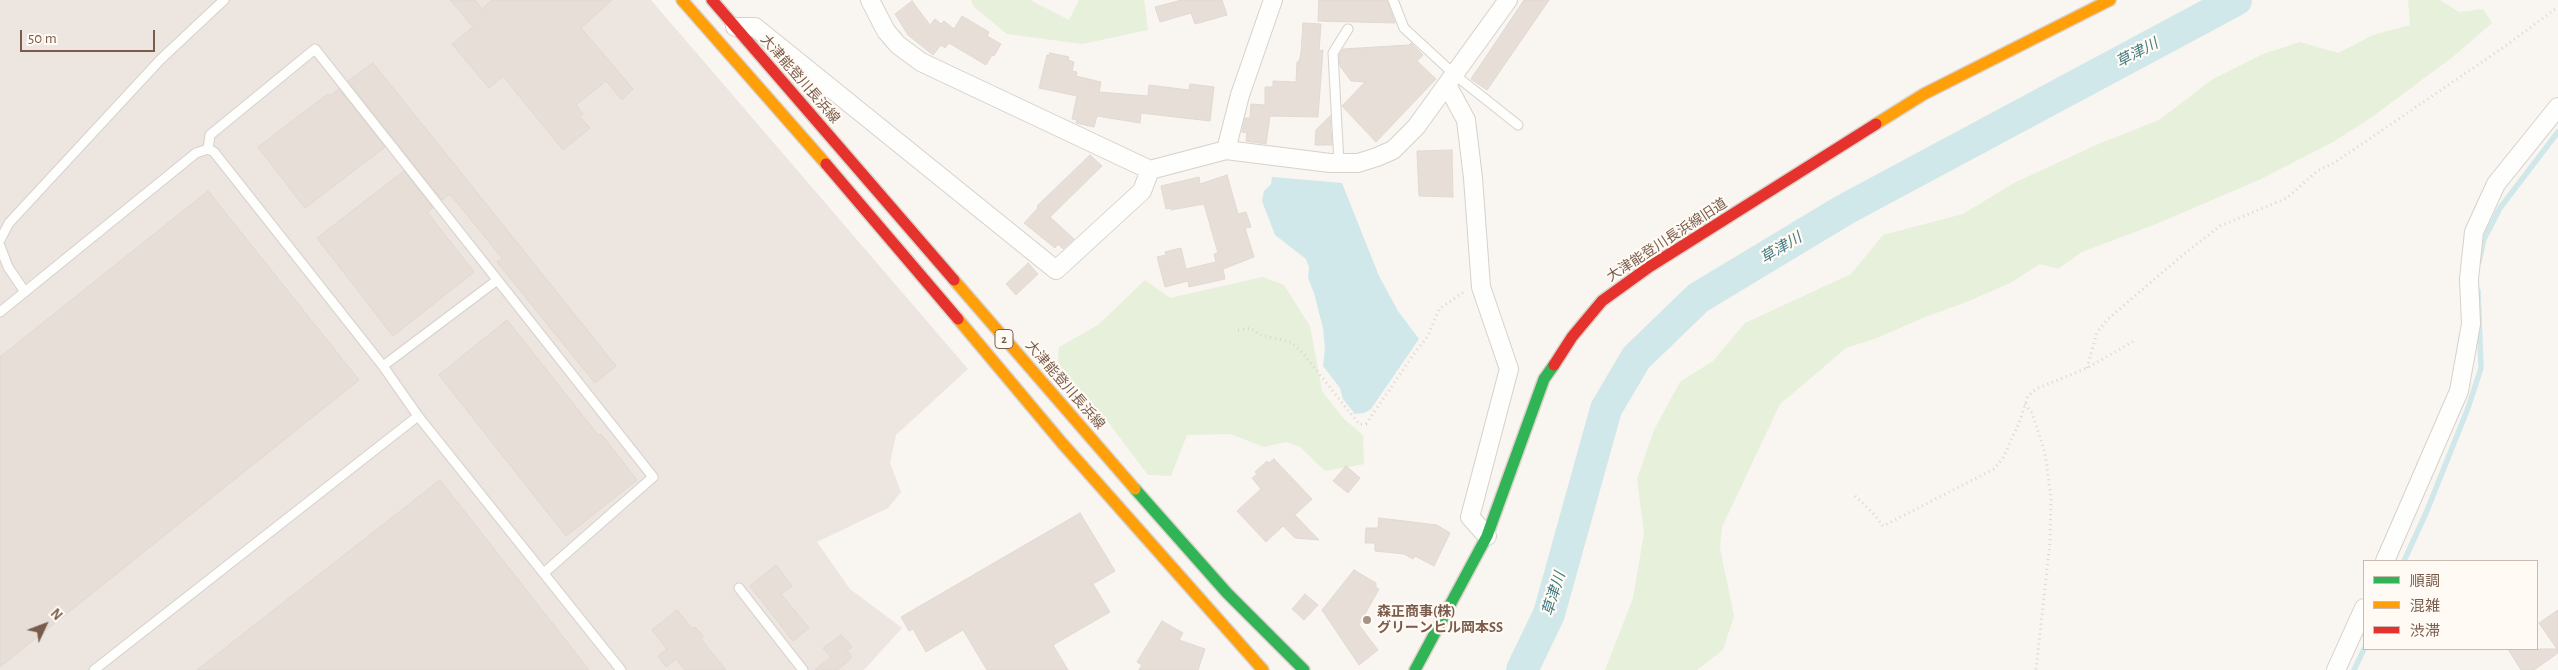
<!DOCTYPE html>
<meta charset="utf-8">
<style>
body{margin:0}
#map{position:relative;width:2558px;height:670px;overflow:hidden;background:#f9f5f0;font-family:"Alegreya Sans","Noto Sans JP",sans-serif}
canvas{display:block}
.legend{position:absolute;left:2363px;top:560px;width:175px;height:90px;box-sizing:border-box;background:#fffaf3;border:1px solid #cabbb1;margin:0;padding:6px 9px;list-style:none;font-size:15px;color:#7a5c4d}
.legend li{display:flex;align-items:center;gap:10px;height:25px}
.legend b{width:25px;border:1px solid #cabbb1}
.north{position:absolute;left:20px;top:600px;width:50px;height:50px;-webkit-text-stroke:4px #fffaf3;paint-order:stroke;rotate:47deg;font-size:14px;font-weight:700;line-height:20px;text-align:center;color:#7a5c4d}
.north::after{content:'';display:block;margin:auto;width:18px;height:22px;background:#7a5c4d;clip-path:polygon(50% 0,100% 100%,50% 72%,0 100%)}
.scale{position:absolute;left:20px;top:30px;width:135px;height:22px;box-sizing:border-box;border:2px solid #7a5c4d;border-top:0;padding-left:6px;font-size:15px;line-height:18px;white-space:nowrap;color:#7a5c4d;-webkit-text-stroke:4px #fffaf3;paint-order:stroke}
</style>
<div id="map">
<canvas width="2558" height="670"></canvas>
<ul class="legend">
<li><b style="height:6px;background:#30b455"></b>順調</li>
<li><b style="height:6px;background:#ff9f0a"></b>混雑</li>
<li><b style="height:6px;background:#e5322d"></b>渋滞</li>
</ul>
<div class="north">N</div>
<div class="scale">50 m</div>
</div>
<script>
const context = document.querySelector('canvas').getContext('2d');
context.lineJoin = 'round';
function paint(path, color) { context.fillStyle = color; context.fill(path, 'evenodd'); }
const toPath = rows => new Path2D(rows.map(r => 'M' + r).join(''));
function trace(path, color, width, dash) { context.strokeStyle = color; context.lineWidth = width; context.lineCap = dash ? 'butt' : 'round'; context.setLineDash(dash || []); context.stroke(path); }
function label(font, color, halo, rows, align = 'center') {
  context.font = font + ' "Alegreya Sans","Noto Sans JP",sans-serif'; context.lineWidth = 4.5; context.setLineDash([]); context.textBaseline = 'middle'; context.strokeStyle = halo; context.fillStyle = color; for (const [text, x, y, turn = 0] of rows) {
    context.save(); context.translate(x, y); context.rotate((+turn || 0) * Math.PI / 180); context.textAlign = isNaN(turn) ? turn : align; if (halo) context.strokeText(text, 0, 0); context.fillText(text, 0, 0); context.restore();
  }
}
const industrial = toPath([
 [0,0,651,0,968,369,896,435,890,463,901,492,888,508,817,542,850,589,902,628,864,670,0,670]
]);
const green = toPath([
 [971,0,1030,0,1069,20,1079,0,1144,0,1148,30,1082,44,1007,34,974,7],
 [2408,0,2440,0,2459,12,2483,9,2492,23,2454,56,2372,117,2333,142,2259,180,2156,224,2082,252,2058,269,2040,264,2010,283,1969,301,1925,317,1877,338,1846,348,1780,404,1722,527,1720,548,1734,616,1723,650,1697,670,1605,670,1633,598,1644,533,1637,479,1654,430,1680,382,1713,361,1745,323,1851,274,1883,235,1963,214,2014,183,2096,145,2159,120,2213,79,2263,54,2300,42,2338,53,2373,35,2410,25],
 [1262,277,1284,285,1310,326,1322,391,1343,418,1363,435,1364,464,1325,471,1300,447,1286,442,1264,447,1230,434,1187,435,1171,476,1148,475,1102,414,1057,370,1059,347,1098,325,1145,280,1170,298]
]);
const water = toPath([
 [1272,177,1342,183,1379,276,1398,311,1419,339,1371,409,1364,413,1355,414,1343,399,1340,388,1323,366,1325,348,1323,328,1314,293,1308,278,1309,267,1306,259,1275,235,1262,201,1264,191,1271,184]
]);
const stream = toPath([
 [2479,262,2484,239,2500,208,2558,132],
 [2404,561,2426,513,2468,408,2481,368,2478,291],
 [2354,670,2364,649]
]);
const river = toPath([
 [1522,670,1549,614,1606,409,1636,358,1698,298,1844,210,2236,0]
]);
const building = toPath([
 [450,0,475,0,482,9,492,0,612,0,581,28,633,89,622,100,606,81,576,105,583,114,580,117,590,128,563,150,503,76,489,88,452,44,473,27,450,0],
 [1182,0,1222,0,1227,15,1195,24,1191,13,1160,22,1155,7,1182,0],
 [1319,0,1387,0,1395,23,1318,21,1319,0],
 [1524,0,1549,0,1487,90,1471,79,1524,0],
 [912,1,930,25,935,19,941,24,944,21,954,29,962,16,989,32,987,36,1001,44,994,56,992,55,986,65,949,43,945,48,941,45,933,55,908,35,895,14,912,1],
 [1303,23,1321,24,1319,51,1323,50,1318,117,1270,116,1266,144,1246,141,1247,133,1242,132,1245,118,1250,118,1251,104,1265,105,1265,87,1273,87,1273,81,1296,82,1297,62,1299,62,1301,53,1303,23],
 [1411,43,1423,55,1417,61,1436,79,1376,142,1342,106,1365,82,1351,81,1340,66,1339,55,1343,49,1409,45,1411,43],
 [1050,53,1069,57,1068,60,1074,62,1072,71,1077,72,1076,76,1101,82,1099,92,1148,96,1149,85,1189,90,1190,84,1214,87,1210,121,1141,113,1140,123,1097,116,1094,127,1076,123,1077,120,1072,119,1077,96,1039,88,1047,55,1050,55,1050,53],
 [373,63,616,366,595,383,497,262,502,258,485,237,450,194,442,200,348,81,373,63],
 [339,89,385,147,305,208,258,147,328,94,330,96,339,89],
 [1330,116,1332,145,1315,145,1316,130,1330,116],
 [1452,150,1453,197,1419,196,1417,151,1452,150],
 [1090,155,1102,166,1050,217,1074,239,1063,249,1058,244,1055,248,1024,223,1038,208,1037,206,1090,155],
 [404,171,433,208,427,212,474,272,393,336,317,238,404,171],
 [1227,175,1238,214,1246,212,1251,227,1245,228,1254,257,1223,269,1225,279,1189,287,1188,281,1165,287,1157,257,1166,255,1165,252,1181,248,1186,269,1216,262,1214,254,1218,253,1204,204,1171,210,1171,208,1166,209,1161,186,1199,177,1200,184,1227,175],
 [208,191,359,380,0,667,0,357,208,191],
 [1028,263,1038,274,1016,295,1006,284,1028,263],
 [507,320,598,435,601,434,637,480,566,536,439,375,507,320],
 [1274,459,1312,499,1295,515,1319,540,1295,538,1283,526,1266,542,1237,511,1261,489,1252,478,1257,474,1255,472,1267,461,1269,463,1274,459],
 [1346,466,1360,478,1348,493,1333,481,1346,466],
 [440,480,589,670,197,670,440,480],
 [1080,513,1115,571,1093,584,1110,612,1053,645,1068,670,987,670,963,630,926,652,913,629,909,631,901,617,1080,513],
 [1379,518,1437,525,1450,533,1434,566,1415,556,1413,559,1404,554,1375,551,1375,543,1365,543,1366,528,1378,528,1379,518],
 [776,565,792,586,781,594,809,628,793,641,750,586,776,565],
 [1354,570,1376,583,1376,588,1379,589,1359,625,1378,650,1359,665,1322,610,1354,570],
 [1305,594,1318,605,1304,620,1292,609,1305,594],
 [677,610,692,629,695,627,703,636,701,639,726,670,685,670,676,659,666,667,658,656,667,649,652,630,677,610],
 [2558,610,2558,653,2534,670,2521,670,2508,649,2557,649,2539,623,2558,610],
 [1162,621,1183,633,1179,640,1205,649,1198,670,1139,670,1142,665,1137,662,1162,621],
 [841,635,852,647,847,651,852,657,838,670,815,670,831,657,823,648,841,635]
]);
const path = toPath([
 [1238,330,1251,328,1260,335,1291,342,1302,352,1359,424,1366,424,1416,351,1428,336,1439,309,1465,291],
 [2087,368,2097,332,2108,319,2184,254,2220,226,2287,198,2317,171,2334,163,2504,47,2558,7],
 [2025,404,2032,413,2045,453,2051,497,2050,542,2036,670],
 [1855,496,1873,513,1883,526,1994,469,2003,458,2019,423,2028,396,2036,389,2087,368,2134,341]
]);
const lane = toPath([
 [1393,0,1404,28,1455,75,1518,125],
 [208,149,210,135,315,49,653,477,545,572],
 [1339,163,1333,53,1348,29],
 [0,240,9,223,160,60,224,0],
 [0,246,8,267,25,292],
 [0,312,196,153,208,149,214,152,383,366,418,416,621,670],
 [383,366,496,281],
 [739,588,803,670],
 [94,670,418,416]
]);
const street = toPath([
 [870,0,886,31,898,45,921,62,1150,170,1226,150,1330,163,1358,163,1377,157,1393,150,1416,127,1508,0],
 [735,27,755,27,1056,270,1142,191,1150,170],
 [1447,85,1466,120,1473,178,1481,287,1509,369,1470,517,1487,536],
 [1226,150,1240,95,1273,0],
 [2385,561,2459,391,2471,324,2469,279,2474,232,2496,184,2558,107],
 [2336,670,2364,608]
]);
const fast = toPath([
 [1135,489,1227,593,1304,670],
 [1415,670,1487,536,1544,379,1554,365]
]);
const slow = toPath([
 [682,0,826,164],
 [1876,124,1924,94,2110,0],
 [954,280,1135,489],
 [958,319,1062,443,1263,670]
]);
const jam = toPath([
 [712,0,954,280],
 [826,164,958,319],
 [1554,365,1572,337,1602,301,1649,267,1876,124]
]);
const markers = [
 [1367,620,5,"#a69286"]
];
const shields = [
 [1004,339,18]
];
const shieldNames = [
 ["2",1004,339]
];
const streetNames = [
 ["大津能登川長浜線",800,79,49],
 ["大津能登川長浜線旧道",1667,240,-33],
 ["大津能登川長浜線",1065,385,49]
];
const poiNames = [
 ["森正商事(株)",1377,612],
 ["グリーンヒル岡本SS",1377,628]
];
const waterNames = [
 ["草津川",2137,53,-28],
 ["草津川",1781,248,-31],
 ["草津川",1554,594,-73]
];
paint(industrial, '#ede5e0');
paint(green, '#e7f0db');
paint(water, '#d0e8ea');
trace(stream, '#d0e8ea', 5.5);
trace(river, '#d0e8ea', 32);
paint(building, '#e6ded7');
trace(building, '#e2d8d2', 1);
trace(lane, '#d7d1cb', 11);
trace(street, '#d7d1cb', 20);
trace(fast, '#d9d2cb', 14);
trace(slow, '#d9d2cb', 14);
trace(jam, '#d9d2cb', 14);
trace(path, '#dcd5d0', 3, [1, 4]);
trace(lane, '#fefefd', 9);
trace(street, '#fefefd', 18);
trace(fast, '#30b455', 11);
trace(slow, '#ff9f0a', 11);
trace(jam, '#e5322d', 11);
for (const [x, y, r, color] of markers) { const dot = new Path2D(); dot.arc(x, y, r, 0, 2 * Math.PI); context.fillStyle = color; context.fill(dot); trace(dot, '#fffaf3', 2); }
for (const [x, y, w] of shields) { const box = new Path2D(); box.roundRect(x - w / 2, y - 9.5, w, 19, 4); context.fillStyle = '#fffaf3'; context.fill(box); trace(box, '#7a5c4d', 1); }
label('bold 12px', '#7a5c4d', null, shieldNames);
label('14px', '#7a5c4d', '#fffaf3', streetNames);
label('bold 14px', '#7a5c4d', '#fffaf3', poiNames, 'left');
label('italic 15px', '#437c86', '#fffaf3', waterNames);
</script>
